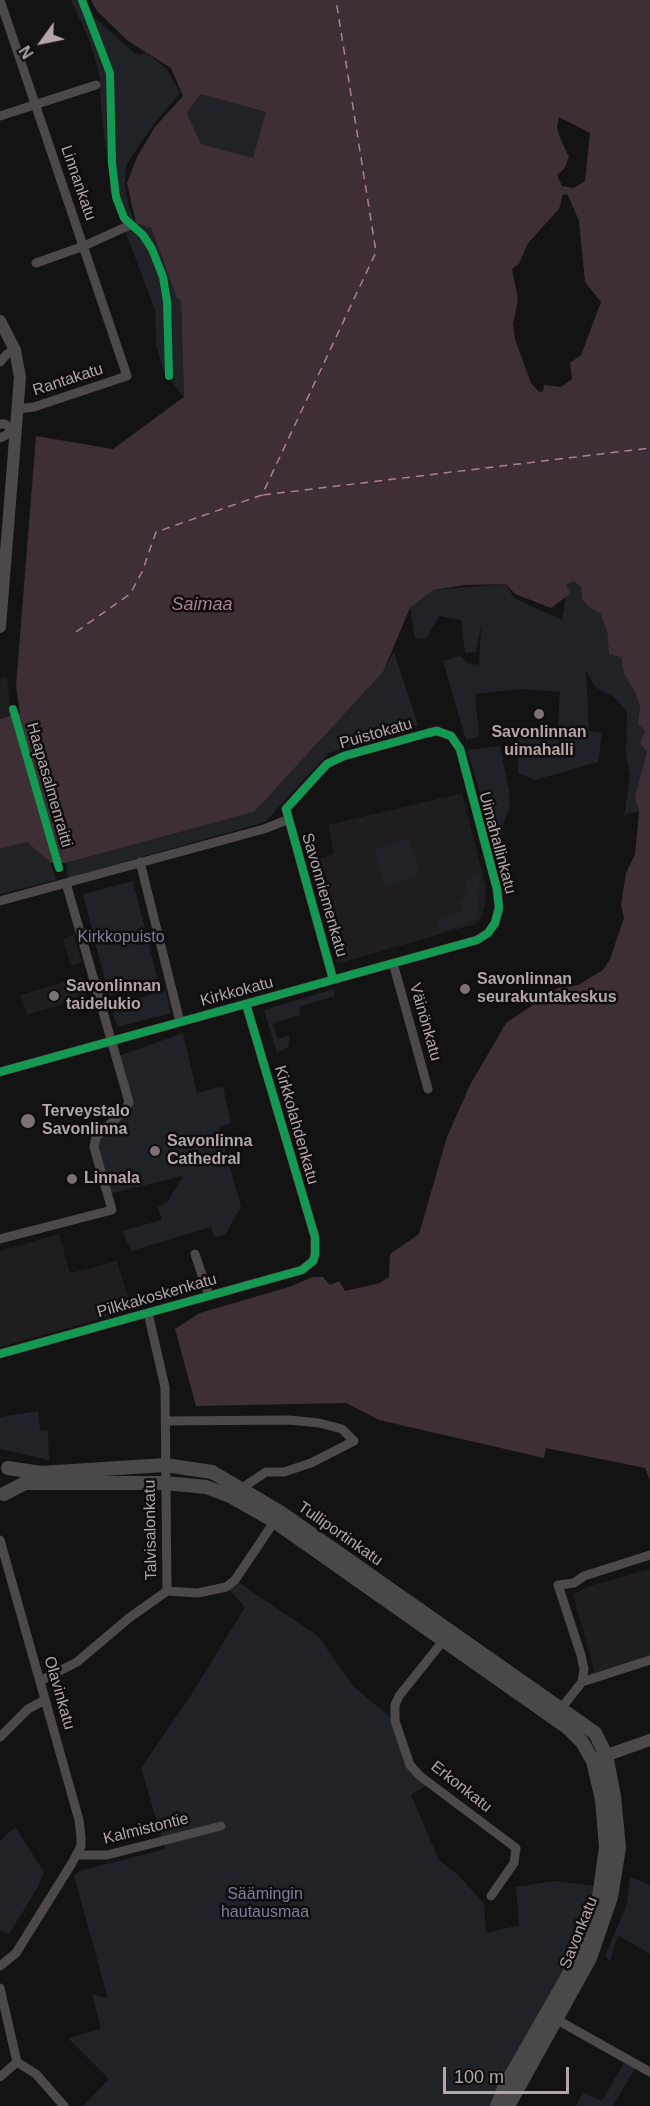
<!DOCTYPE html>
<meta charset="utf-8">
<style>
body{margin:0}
#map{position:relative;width:650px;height:2106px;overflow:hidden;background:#131313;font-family:Arial,sans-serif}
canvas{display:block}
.north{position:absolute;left:12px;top:12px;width:60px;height:60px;-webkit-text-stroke:4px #0f0d0d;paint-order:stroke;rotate:237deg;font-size:16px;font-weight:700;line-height:24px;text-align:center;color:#b3a5aa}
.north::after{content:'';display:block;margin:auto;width:21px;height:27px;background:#b3a5aa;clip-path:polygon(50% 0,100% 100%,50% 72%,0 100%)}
.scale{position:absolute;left:443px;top:2067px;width:126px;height:27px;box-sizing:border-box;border:3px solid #b3a5aa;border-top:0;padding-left:8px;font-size:18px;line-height:21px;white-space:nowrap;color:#b3a5aa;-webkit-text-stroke:4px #0f0d0d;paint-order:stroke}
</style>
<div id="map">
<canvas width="650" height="2106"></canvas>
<div class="north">N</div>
<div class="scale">100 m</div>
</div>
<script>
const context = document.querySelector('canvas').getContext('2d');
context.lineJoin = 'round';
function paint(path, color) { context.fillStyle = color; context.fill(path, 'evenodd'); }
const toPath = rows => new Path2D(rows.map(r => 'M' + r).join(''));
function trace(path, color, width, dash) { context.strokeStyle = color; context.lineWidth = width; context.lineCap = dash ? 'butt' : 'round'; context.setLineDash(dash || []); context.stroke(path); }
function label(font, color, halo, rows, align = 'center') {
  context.font = font + ' Arial,sans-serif'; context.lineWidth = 5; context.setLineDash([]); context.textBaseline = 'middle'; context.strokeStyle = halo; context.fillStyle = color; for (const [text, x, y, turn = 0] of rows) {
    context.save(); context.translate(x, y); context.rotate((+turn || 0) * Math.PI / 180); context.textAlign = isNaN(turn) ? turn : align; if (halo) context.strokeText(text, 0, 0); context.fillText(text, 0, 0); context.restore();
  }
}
const built = toPath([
 [7,677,11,716,0,719,0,678],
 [462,793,486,887,485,907,480,920,475,924,337,964,311,861,334,854,328,825],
 [74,935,82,963,71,966,63,939],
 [81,977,87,997,27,1015,21,995],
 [59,1234,70,1273,117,1261,132,1310,0,1347,0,1251],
 [650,1569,650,1660,582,1682,594,1670,573,1594,590,1586]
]);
const green = toPath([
 [71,0,85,0,94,17,132,51,139,55,146,53,166,68,180,93,153,125,126,165,125,186,129,208,136,223,151,228,177,297,181,299,184,398,163,370,156,345,155,310,109,188,112,175,107,160,101,109,100,77,90,42],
 [201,94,267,112,253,159,201,144,187,113],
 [574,580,581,587,582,599,600,613,607,631,609,654,621,656,624,674,635,692,640,707,638,724,646,731,647,751,635,797,639,812,626,814,624,817,630,776,626,754,627,712,614,697,595,687,586,671,589,731,602,733,598,762,535,780,518,773,518,737,557,739,560,692,521,689,475,694,479,737,466,740,443,661,460,656,468,663,479,665,481,626,476,652,465,653,461,620,439,616,426,639,415,638,410,608,432,590,506,584,514,598,562,620,566,597,570,593,565,584],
 [394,652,418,725,329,753,265,822,68,878,66,863,254,812,383,672],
 [500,746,509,790,510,808,503,824,501,863,467,750],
 [409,839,420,874,385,887,374,850],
 [27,842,49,858,56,880,0,894,0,849],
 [480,874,477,919,440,932,437,919,463,912,459,900,470,896,465,880],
 [133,881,158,981,109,996,83,894],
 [334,989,335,996,299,1007,300,1015,273,1023,277,1039,290,1035,288,1047,277,1053,264,1010],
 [166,991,171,1013,117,1027,111,1005],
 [183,1033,197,1093,223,1086,231,1123,219,1127,241,1207,225,1235,214,1237,211,1227,131,1251,122,1231,162,1220,158,1207,168,1201,183,1176,108,1194,96,1137,129,1102,116,1057],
 [38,1411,40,1430,48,1431,49,1460,0,1449,0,1417],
 [235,1580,318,1636,353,1686,395,1721,410,1765,430,1783,411,1795,439,1860,457,1874,484,1903,486,1933,519,1925,516,1887,554,1881,595,1886,573,1956,492,2106,83,2106,109,2079,68,2038,101,2029,92,1994,108,1999,74,1876,79,1871,165,1849,141,1768,193,1692,245,1607,226,1587],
 [15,1827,44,1872,38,1887,9,1934,0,1930,0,1841],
 [630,1877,650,1885,650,1954,618,1935,610,1961,605,1956,627,1904],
 [626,2059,637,2065,613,2106,576,2106,583,2092,602,2101]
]);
const water = toPath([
 [91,0,650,0,650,1480,645,1468,546,1448,544,1458,379,1420,346,1403,196,1406,175,1329,200,1313,289,1287,313,1277,323,1277,330,1285,339,1281,345,1291,380,1283,389,1277,390,1254,419,1234,447,1137,470,1085,506,1023,558,988,578,985,603,970,610,959,624,918,621,905,626,873,635,855,639,812,635,797,647,751,640,744,645,731,638,724,640,707,635,692,624,674,621,657,609,654,607,631,600,613,590,608,582,599,581,587,574,581,566,584,570,593,566,597,551,608,515,594,506,584,465,585,433,590,410,608,383,672,254,812,66,863,51,863,27,842,0,849,0,719,20,713,16,686,36,436,113,449,184,397,181,300,177,298,151,228,136,223,127,183,137,157,155,127,183,96,171,68,128,41,97,11],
 [201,94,266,112,253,158,201,144,187,113],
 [559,117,590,133,585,181,574,188,562,186,557,175,564,169,569,157,560,138,557,127],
 [563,194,568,195,579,221,585,282,601,302,581,355,570,363,572,379,561,387,544,385,543,391,539,392,531,383,515,339,513,324,518,299,512,269,519,264,528,243,559,209]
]);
const ferry = toPath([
 [263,495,650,448],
 [76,632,130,594,142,572,156,532,262,495,376,252,336,0]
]);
const minor = toPath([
 [0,0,127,376,34,407,17,409],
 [0,116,96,85],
 [36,263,84,246,130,225],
 [0,362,7,354,15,350],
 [0,424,5,424,14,431,0,438],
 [140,862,180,1022],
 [0,901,264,829,287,820],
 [393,963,428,1089],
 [0,1072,477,940,488,933,495,923,499,908,497,889,460,749,451,736,437,731,428,733,344,756,327,764,286,809,333,979],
 [0,1239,112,1210,94,1147,96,1137,125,1110,129,1102,66,883],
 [195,1254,209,1296],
 [0,1354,302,1270,313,1261,315,1255,315,1237,246,1004],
 [166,1421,289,1420,319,1423,342,1429,354,1441,311,1463,284,1472,266,1472,236,1492],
 [0,1540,79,1820,81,1837,81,1846,72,1863,16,1953,0,1966],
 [167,1591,198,1593,226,1587,235,1580,276,1519],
 [447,1636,399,1696,395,1705,395,1721,410,1765,420,1776,516,1848,514,1863,491,1896],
 [40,1681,77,1662,129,1618,167,1591,165,1387,148,1313],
 [582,1682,584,1669,581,1655,558,1585,574,1583,584,1576,650,1555],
 [559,1711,582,1682,650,1660],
 [0,1737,28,1709,45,1700],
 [77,1855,107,1855,221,1826],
 [0,1988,17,2062,36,2074,64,2106],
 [552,2017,650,2072],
 [0,2077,17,2062]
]);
const tertiary = toPath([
 [0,321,15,350,20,377,0,627],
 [599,1758,650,1740]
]);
const secondary = toPath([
 [8,1468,41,1473,165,1465,212,1472,280,1512,595,1733,606,1755,614,1796,619,1848,611,1897,590,1958,508,2106],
 [4,1494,25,1483,165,1483,206,1487,230,1496,274,1521,568,1728,582,1742,593,1761,602,1800,606,1847,599,1897,581,1953,505,2086,497,2106]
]);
const cycleway = toPath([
 [82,0,110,73,112,163,116,197,124,218,143,235,152,249,163,277,167,301,169,376],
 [13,709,59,868],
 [0,1072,477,940,488,933,495,923,499,908,497,889,460,749,451,736,437,731,428,733,344,756,327,764,286,809,333,979],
 [0,1354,302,1270,313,1261,315,1255,315,1237,246,1004]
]);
const markers = [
 [539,714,6,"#7b7275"],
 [465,989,6,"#7b7275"],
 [54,996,6,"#7b7275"],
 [28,1121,8,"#7b7275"],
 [155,1151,6,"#7b7275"],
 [72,1179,6,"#7b7275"]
];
const streetNames = [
 ["Linnankatu",78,183,71],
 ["Rantakatu",68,380,-18],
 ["Puistokatu",376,734,-16],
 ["Haapasalmenraitti",49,785,74],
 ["Uimahallinkatu",497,843,75],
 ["Savonniemenkatu",324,895,74],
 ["Kirkkokatu",237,992,-15],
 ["Väinönkatu",425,1022,74],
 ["Kirkkolahdenkatu",296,1125,74],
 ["Pilkkakoskenkatu",157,1296,-16],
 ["Talvisalonkatu",151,1530,-91],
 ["Tulliportinkatu",340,1534,35],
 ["Olavinkatu",59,1693,74],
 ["Erkonkatu",461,1787,38],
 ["Kalmistontie",146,1829,-14],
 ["Savonkatu",579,1933,-68]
];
const poiNames = [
 ["Savonlinnan",539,733,"center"],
 ["uimahalli",539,751,"center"],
 ["Savonlinnan",477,980],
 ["seurakuntakeskus",477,998],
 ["Savonlinnan",66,987],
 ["taidelukio",66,1005],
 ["Terveystalo",42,1112],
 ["Savonlinna",42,1130],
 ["Savonlinna",167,1142],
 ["Cathedral",167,1160],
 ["Linnala",84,1179]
];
const parkNames = [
 ["Kirkkopuisto",121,938],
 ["Säämingin",265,1895],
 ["hautausmaa",265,1913]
];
const waterNames = [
 ["Saimaa",202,605]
];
paint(built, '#1f1d1d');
paint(green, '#212128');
paint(water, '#3e2f37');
trace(ferry, '#ad7d99', 1.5, [8, 6]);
trace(minor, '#4d494a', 9);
trace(tertiary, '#4d494a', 12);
trace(secondary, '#4a4848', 14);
trace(cycleway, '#139951', 8);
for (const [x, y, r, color] of markers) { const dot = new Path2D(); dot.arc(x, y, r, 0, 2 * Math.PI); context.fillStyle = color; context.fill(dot); trace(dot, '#0f0d0d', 2); }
label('16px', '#b3a5aa', '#0f0d0d', streetNames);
label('bold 16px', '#b3a5aa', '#0f0d0d', poiNames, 'left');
label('16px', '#7d7d9d', '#0f0d0d', parkNames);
label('italic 18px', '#ad7d99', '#0f0d0d', waterNames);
</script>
